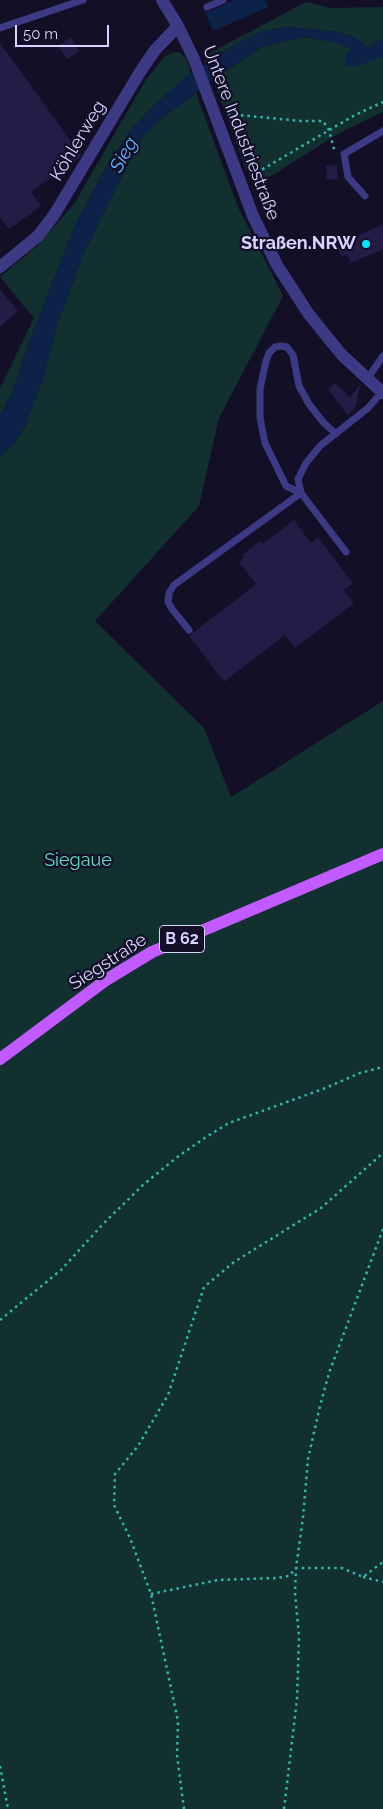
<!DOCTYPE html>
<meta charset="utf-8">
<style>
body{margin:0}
#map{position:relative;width:383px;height:1809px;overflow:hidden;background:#130f26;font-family:Raleway,sans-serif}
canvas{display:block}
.scale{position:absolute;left:15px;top:25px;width:94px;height:22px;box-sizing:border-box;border:2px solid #d9d4ff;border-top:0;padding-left:6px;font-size:15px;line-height:18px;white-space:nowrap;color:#d9d4ff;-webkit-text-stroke:4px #130f26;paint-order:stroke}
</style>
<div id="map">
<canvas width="383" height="1809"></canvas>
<div class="scale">50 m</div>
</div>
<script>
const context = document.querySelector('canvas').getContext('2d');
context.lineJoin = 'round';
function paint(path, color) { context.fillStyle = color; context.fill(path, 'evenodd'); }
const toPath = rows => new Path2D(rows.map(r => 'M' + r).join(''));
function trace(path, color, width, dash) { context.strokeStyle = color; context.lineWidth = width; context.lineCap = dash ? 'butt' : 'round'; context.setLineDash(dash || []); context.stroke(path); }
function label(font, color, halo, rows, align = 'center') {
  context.font = font + ' Raleway,sans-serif'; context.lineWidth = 4.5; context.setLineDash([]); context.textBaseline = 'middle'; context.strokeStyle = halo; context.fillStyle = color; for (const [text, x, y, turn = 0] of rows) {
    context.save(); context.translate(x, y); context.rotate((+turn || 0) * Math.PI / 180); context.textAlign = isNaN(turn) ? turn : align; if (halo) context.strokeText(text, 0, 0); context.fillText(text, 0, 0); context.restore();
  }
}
const green = toPath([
 [306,2,330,8,383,7,383,41,378,40,371,47,366,47,359,40,339,32,287,27,263,31,236,44,205,63,204,56],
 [303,37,335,42,352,49,370,60,383,57,383,112,341,132,258,184,252,168,246,170,213,79,261,47],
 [179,52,187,59,191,73,151,108,132,129,107,165,74,227,29,343,13,391,0,415,0,388,34,318,0,277,38,245,74,204,145,81,164,57,171,53],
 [196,93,238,207,283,296,219,418,199,506,95,621,204,728,231,797,383,701,383,1809,0,1809,0,457,15,442,25,426,42,382,57,325,82,257,129,162,137,151,142,138,161,119]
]);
const water = toPath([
 [234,0,265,0,268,7,213,31,205,13],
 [287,27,339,32,359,40,366,47,371,47,378,39,383,41,383,57,356,66,348,66,344,63,347,52,351,49,335,42,303,37,261,47,215,78,161,119,142,138,137,151,129,162,82,258,57,325,42,382,26,424,15,442,0,457,0,415,13,391,29,343,74,227,107,165,132,129,151,108,184,78,236,44,263,31]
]);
const building = toPath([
 [71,37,79,51,67,59,58,46],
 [0,43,81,155,79,158,31,192,41,206,9,229,0,217],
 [337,165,338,179,327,180,326,166],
 [383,224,383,249,351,263,347,255,341,257,337,245],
 [0,289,18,311,0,327],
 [335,383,350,397,360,385,356,406,348,416,328,389],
 [294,520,311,543,318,537,353,583,344,590,354,603,295,648,285,635,224,682,189,636,256,584,239,562,244,558,242,555,260,541,262,544]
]);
const path = toPath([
 [228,114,301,121,323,121,329,130,335,153],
 [251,176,355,115,383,102],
 [0,1320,61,1270,104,1223,143,1185,176,1158,206,1137,229,1123,323,1089,360,1073,383,1067],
 [363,1577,383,1582],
 [151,1594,218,1580,277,1578,289,1576,296,1568,342,1568,363,1577,383,1562],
 [0,1766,8,1809],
 [184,1809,177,1755,178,1721,151,1594,130,1538,114,1505,115,1474,138,1446,168,1395,204,1287,234,1262,321,1208,383,1153],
 [284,1809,297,1699,299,1636,295,1593,296,1568,303,1518,308,1459,320,1406,329,1373,383,1229]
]);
const service = toPath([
 [207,7,223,0],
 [0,28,83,0],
 [365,196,348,177,344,154,383,131],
 [367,379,383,356],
 [346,552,301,493,298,479,306,463,320,446,368,408,382,392],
 [189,630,172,609,168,602,169,593,174,585,301,493,286,486,265,443,260,418,260,389,266,361,269,353,275,347,281,346,287,347,293,355,299,386,309,404,323,422,336,434]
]);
const minor = toPath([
 [162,0,178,26,194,59,253,216,277,265,308,313,328,338,342,355,383,393],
 [0,267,38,236,54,215,140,72,155,50,178,26]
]);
const primary = toPath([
 [0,1059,106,980,152,952,383,854]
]);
const markers = [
 [366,244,5,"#00e5ff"]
];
const shields = [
 [182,939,45]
];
const shieldNames = [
 ["B 62",182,939]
];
const streetNames = [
 ["Untere Industriestraße",241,133,69],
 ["Köhlerweg",78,141,-59],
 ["Siegstraße",108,962,-33]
];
const poiNames = [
 ["Straßen.NRW",356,244]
];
const parkNames = [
 ["Siegaue",78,861]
];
const waterNames = [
 ["Sieg",124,155,-61]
];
paint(green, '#12302f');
paint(water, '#0c2248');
paint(building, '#241b47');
trace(path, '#2fb8b0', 2.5, [2.5, 4]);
trace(service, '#3d3a85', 7);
trace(minor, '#3d3a85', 12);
trace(primary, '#c25bff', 12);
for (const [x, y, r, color] of markers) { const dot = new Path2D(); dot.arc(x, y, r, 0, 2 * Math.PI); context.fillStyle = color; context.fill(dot); trace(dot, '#130f26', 2); }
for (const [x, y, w] of shields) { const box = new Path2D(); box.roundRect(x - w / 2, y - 13.5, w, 27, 4); context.fillStyle = '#130f26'; context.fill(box); trace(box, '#d9d4ff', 1); }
label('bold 16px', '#d9d4ff', null, shieldNames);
label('18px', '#d9d4ff', '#130f26', streetNames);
label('bold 18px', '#d9d4ff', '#130f26', poiNames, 'right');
label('18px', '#5fe0c0', '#130f26', parkNames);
label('italic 19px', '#62b6ff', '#130f26', waterNames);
</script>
